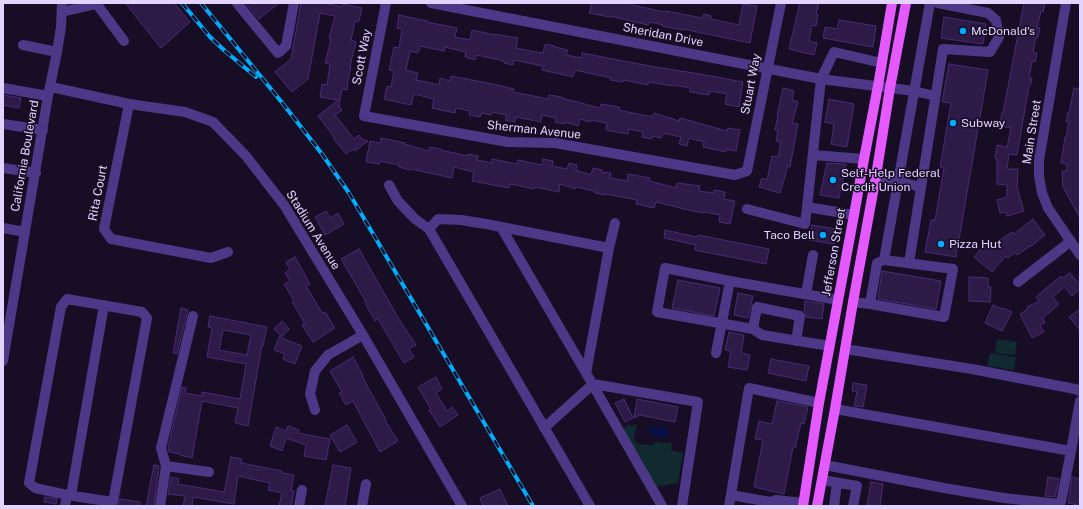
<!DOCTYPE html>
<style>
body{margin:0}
#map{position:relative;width:1083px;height:509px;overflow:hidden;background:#170e26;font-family:"Public Sans",sans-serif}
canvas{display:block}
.frame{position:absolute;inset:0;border:4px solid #e2d3ff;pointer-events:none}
</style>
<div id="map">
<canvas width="1083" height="509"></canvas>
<div class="frame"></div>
</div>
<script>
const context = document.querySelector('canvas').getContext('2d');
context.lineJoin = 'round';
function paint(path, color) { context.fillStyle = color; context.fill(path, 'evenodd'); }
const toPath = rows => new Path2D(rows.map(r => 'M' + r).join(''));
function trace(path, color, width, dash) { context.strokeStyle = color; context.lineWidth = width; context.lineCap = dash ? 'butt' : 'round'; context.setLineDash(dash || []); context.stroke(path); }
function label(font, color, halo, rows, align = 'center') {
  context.font = font + ' "Public Sans",sans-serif'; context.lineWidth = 3; context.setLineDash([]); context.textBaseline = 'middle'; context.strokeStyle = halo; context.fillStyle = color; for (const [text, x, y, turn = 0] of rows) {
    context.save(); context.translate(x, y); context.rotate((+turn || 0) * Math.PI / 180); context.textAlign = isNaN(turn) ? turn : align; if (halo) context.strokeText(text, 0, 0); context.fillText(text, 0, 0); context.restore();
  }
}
const green = toPath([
 [997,339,1017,342,1015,355,995,353],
 [990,353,1016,357,1014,370,987,366],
 [637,424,634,438,635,441,637,443,643,445,654,445,655,442,672,443,671,450,683,453,678,483,656,487,621,429,629,425,631,426]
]);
const water = toPath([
 [652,426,659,428,665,427,669,430,669,434,667,437,664,438,655,437,648,431,649,428]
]);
const building = toPath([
 [125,3,174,3,190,22,161,48,125,3],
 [245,3,279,3,259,19,245,3],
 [301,3,325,3,342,7,342,4,362,8,359,21,355,21,351,40,356,42,350,66,351,66,348,80,347,90,342,89,339,106,342,110,335,115,354,139,359,135,362,139,368,141,355,151,353,149,346,154,333,138,334,137,318,116,338,100,320,97,322,84,327,85,330,64,325,63,331,39,329,38,335,16,320,13,308,79,292,92,275,72,291,59,301,3],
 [592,3,632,3,632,5,637,6,665,12,665,11,703,18,704,14,711,16,711,19,739,25,743,4,757,6,750,43,683,29,683,30,662,26,663,25,649,22,648,25,610,16,610,17,589,13,592,3],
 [800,3,819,3,816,14,818,15,816,26,812,25,809,41,817,43,814,55,789,49,800,3],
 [1024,3,1040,3,1045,4,1043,12,1041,11,1037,28,1040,28,1038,37,1036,37,1033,52,1037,53,1035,62,1032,61,1029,78,1032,78,1030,86,1029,86,1017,155,1009,154,1007,169,1018,169,1017,187,1024,211,1007,216,1006,212,1000,213,997,200,1007,197,1007,185,997,184,997,159,995,158,997,145,1007,147,1011,128,999,126,1002,113,1003,113,1024,3],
 [399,15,427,21,427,22,457,28,455,37,470,40,472,30,495,35,495,34,518,38,516,48,535,52,543,53,545,44,555,46,555,47,568,50,566,55,581,58,582,53,655,67,700,74,743,82,739,107,725,104,727,94,710,91,709,95,690,92,690,88,674,85,673,86,648,82,648,85,624,80,623,82,610,80,611,78,575,70,573,77,542,70,543,66,514,60,513,65,504,63,504,61,477,55,475,60,465,57,466,52,445,47,444,51,420,46,418,53,410,51,406,70,418,73,416,80,439,85,440,78,450,81,451,76,497,85,514,89,514,92,548,99,549,95,562,97,562,98,600,108,601,104,620,107,619,110,647,116,653,116,654,113,679,121,680,118,727,131,728,128,740,130,736,151,726,149,726,152,703,147,704,142,689,138,687,146,679,144,681,137,663,133,661,138,653,136,652,139,642,137,643,132,629,129,628,134,606,130,607,123,591,120,590,122,580,119,578,126,566,122,565,124,555,122,556,118,542,115,541,122,516,117,515,122,505,120,507,115,492,112,491,115,481,113,480,117,469,115,470,111,456,108,455,113,432,108,434,99,414,94,411,105,384,99,387,86,391,87,394,71,389,70,394,47,399,48,402,29,397,28,399,15],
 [944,17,986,24,983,44,941,38,944,17],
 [839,20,876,26,873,47,823,38,825,27,837,29,839,20],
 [949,64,988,70,956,257,925,252,931,220,935,220,944,168,940,167,951,103,942,102,949,64],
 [783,88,794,91,792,100,798,102,792,123,798,124,790,167,788,166,780,193,759,187,762,178,767,180,772,156,778,157,781,142,776,141,778,131,775,130,778,116,777,116,783,88],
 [1074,88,1080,89,1080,218,1063,187,1062,171,1066,171,1067,164,1061,163,1065,137,1066,137,1069,122,1066,122,1068,112,1069,113,1074,88],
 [3,95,21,98,19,108,3,105,3,95],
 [829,99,854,104,847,147,831,144,834,124,825,122,829,99],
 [381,138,405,143,404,144,429,151,430,147,441,149,441,150,468,156,468,154,478,156,477,160,492,163,492,159,517,164,518,160,542,165,543,159,553,161,552,166,567,169,569,163,577,165,576,170,591,175,593,168,602,170,601,172,611,173,610,178,627,181,628,174,650,178,649,181,676,188,677,183,700,186,699,191,714,193,714,190,725,192,724,199,735,201,730,224,719,222,720,215,705,212,704,213,693,211,656,202,654,208,636,204,637,200,606,194,606,195,595,193,595,191,576,187,575,189,560,184,559,192,535,187,534,189,510,184,509,188,472,181,474,172,454,167,452,178,411,169,410,170,399,167,399,165,380,161,379,164,366,162,370,141,380,143,381,138],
 [827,163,846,164,839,198,820,195,827,163],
 [326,211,330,218,338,213,344,224,325,235,315,217,326,211],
 [1033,219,1045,235,1030,247,1030,246,1017,255,1015,253,1008,258,1006,256,992,272,974,257,986,243,990,247,1012,232,1014,234,1033,219],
 [812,225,836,229,834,244,809,240,812,225],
 [665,230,697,237,698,235,769,249,766,264,695,250,696,245,664,238,665,230],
 [359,249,400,321,416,345,409,349,414,357,404,363,378,319,375,321,365,303,366,302,341,259,359,249],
 [295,257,310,284,306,286,322,313,325,312,335,328,313,342,302,325,305,324,292,302,294,301,284,284,290,281,285,273,290,270,286,262,295,257],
 [882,271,941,281,936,309,878,299,882,271],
 [1070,273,1080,285,1080,289,1072,296,1064,287,1053,297,1059,304,1043,318,1045,323,1040,325,1044,332,1032,338,1020,314,1028,309,1027,307,1039,301,1036,297,1050,285,1061,276,1063,278,1070,273],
 [969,277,988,278,988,287,991,287,990,302,969,301,969,277],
 [678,280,720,288,714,316,672,308,678,280],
 [738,293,753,296,748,318,734,315,738,293],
 [805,301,824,304,822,319,806,317,806,313,804,311,805,301],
 [993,305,1002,309,1003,308,1012,312,1002,331,985,323,993,305],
 [181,308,188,310,177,354,173,353,181,308],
 [1080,309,1080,330,1069,317,1080,309],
 [210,316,267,327,263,346,262,345,248,426,235,423,238,408,202,401,192,458,180,455,180,454,169,452,168,448,182,387,186,388,185,393,202,396,202,392,240,399,246,364,207,357,212,328,208,327,210,316],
 [223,330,251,335,247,355,219,350,223,330],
 [282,321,289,329,282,337,274,329,282,321],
 [729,332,744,335,741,353,750,355,747,370,728,367,731,351,725,350,729,332],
 [279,337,302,346,295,364,283,359,285,354,274,350,279,337],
 [353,357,363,375,362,376,386,420,385,420,398,441,380,452,353,401,346,405,339,393,342,392,330,371,353,357],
 [771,359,809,366,806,381,768,373,771,359],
 [436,377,442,389,436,393,447,411,452,407,458,415,440,427,429,410,431,409,418,387,436,377],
 [853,383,867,385,863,407,854,406,857,392,852,391,853,383],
 [624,399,633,418,625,422,615,403,624,399],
 [637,399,678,407,675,422,640,415,634,418,637,399],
 [777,401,808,407,804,424,801,423,795,448,793,447,784,494,754,487,763,440,755,439,759,421,772,424,777,401],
 [347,425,357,442,340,452,330,435,347,425],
 [288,426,299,430,298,433,330,439,326,460,304,456,306,445,286,438,282,451,270,446,276,427,286,431,288,426],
 [231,457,242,459,241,463,282,471,282,473,294,475,291,490,294,491,291,506,279,506,282,493,268,490,270,483,238,476,234,504,193,497,192,506,183,506,185,496,168,494,171,477,179,479,178,484,224,492,231,457],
 [154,465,159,466,154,506,146,506,154,465],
 [333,465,351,468,345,506,325,506,333,465],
 [1048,477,1059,479,1055,497,1045,496,1048,477],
 [1072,477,1080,479,1080,497,1078,505,1068,503,1072,477],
 [871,482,883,484,880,506,867,506,871,482],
 [500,489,508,506,483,506,480,498,500,489],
 [45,497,57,499,56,504,44,502,45,497],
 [120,499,140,502,140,506,118,506,120,499]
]);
const minor = toPath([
 [96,3,124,41],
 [237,3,278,53,286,46,294,3],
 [386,3,364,116,508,142,555,143,735,175,747,171,781,3],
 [431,3,821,79,914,91,935,96],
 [1066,3,1039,160,1039,176,1042,193,1048,208,1080,255],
 [62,12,96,4],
 [23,45,57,52],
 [51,87,129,104,185,112,213,122,246,156,284,205,363,335,462,506],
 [3,88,48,96],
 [129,104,104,229,111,239,211,258,228,252],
 [3,124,43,130],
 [813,155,864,159],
 [3,168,36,173],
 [876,176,921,187],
 [389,185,398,201,415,219,429,229],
 [747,209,805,224,807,207],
 [854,215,807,207,821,79,834,52,882,63],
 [501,227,586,373],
 [3,228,25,232],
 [609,248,615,223],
 [884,260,930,3],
 [884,260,953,269,944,317,870,304,877,263,884,260],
 [909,263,943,49,990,52,999,37,996,20,988,13,938,3],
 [730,281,665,268,657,312,753,329,757,307,800,316,796,341],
 [1018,282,1071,241],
 [806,294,813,255],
 [67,299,142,312,147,318,113,502,67,495,35,488,29,483,61,307,67,299],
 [853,302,870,304],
 [753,329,762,335,830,346],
 [845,349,972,369,1075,389,1080,391],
 [716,353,730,281,838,300],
 [3,361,48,96,57,52,61,27,62,3],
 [835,409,1071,451],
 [315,410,310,394,315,371,328,355,363,335],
 [544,428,593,384,698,402,682,506],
 [825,465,944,488,1004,498,1058,504,1061,502,1071,451,1080,401],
 [166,466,209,472],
 [822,480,857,486,853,506],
 [71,495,104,305],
 [731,495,770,502],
 [65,506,67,495],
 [160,506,166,466,161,448,193,316],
 [299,506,302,490],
 [362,506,366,484],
 [590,506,429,229,438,219,461,220,486,224,609,248,586,373,662,506],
 [729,506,749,388,819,403],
 [776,506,770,502,776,500,803,503],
 [834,506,837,483]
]);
const major = toPath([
 [803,506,819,403,854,215,864,159,878,86,892,3],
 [817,506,835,409,853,302,876,176,890,88,906,3]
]);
const rail = toPath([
 [182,3,210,37,225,51,256,77],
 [201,3,284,105,322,154,349,193,533,506]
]);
const markers = [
 [963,31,4,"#00adfe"],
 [953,123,4,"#00adfe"],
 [833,180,4,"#00adfe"],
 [823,235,4,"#00adfe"],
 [941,244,4,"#00adfe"]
];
const poiNames = [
 ["McDonald's",971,31],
 ["Subway",961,123],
 ["Self-Help Federal",841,173],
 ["Credit Union",841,187],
 ["Taco Bell",815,235,"right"],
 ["Pizza Hut",949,244]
];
const streetNames = [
 ["Sheridan Drive",663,35,11],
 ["Scott Way",362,57,-79],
 ["Stuart Way",751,84,-79],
 ["Sherman Avenue",534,130,6],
 ["Main Street",1032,132,-81],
 ["California Boulevard",25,156,-80],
 ["Rita Court",98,193,-79],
 ["Stadium Avenue",313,230,58],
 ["Jefferson Street",834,252,-80]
];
paint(green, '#112a30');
paint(water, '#081145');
paint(building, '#2d1a47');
trace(building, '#492b74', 1);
trace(minor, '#4c3886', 10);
trace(major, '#e55aff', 10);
trace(rail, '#00adfe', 4);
trace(rail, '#170e26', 2.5, [8]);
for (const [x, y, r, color] of markers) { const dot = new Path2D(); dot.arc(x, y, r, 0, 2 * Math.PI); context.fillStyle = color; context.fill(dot); trace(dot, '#170e26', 1.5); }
label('12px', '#e2d3ff', '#170e26', poiNames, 'left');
label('12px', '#e2d3ff', '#170e26', streetNames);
</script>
